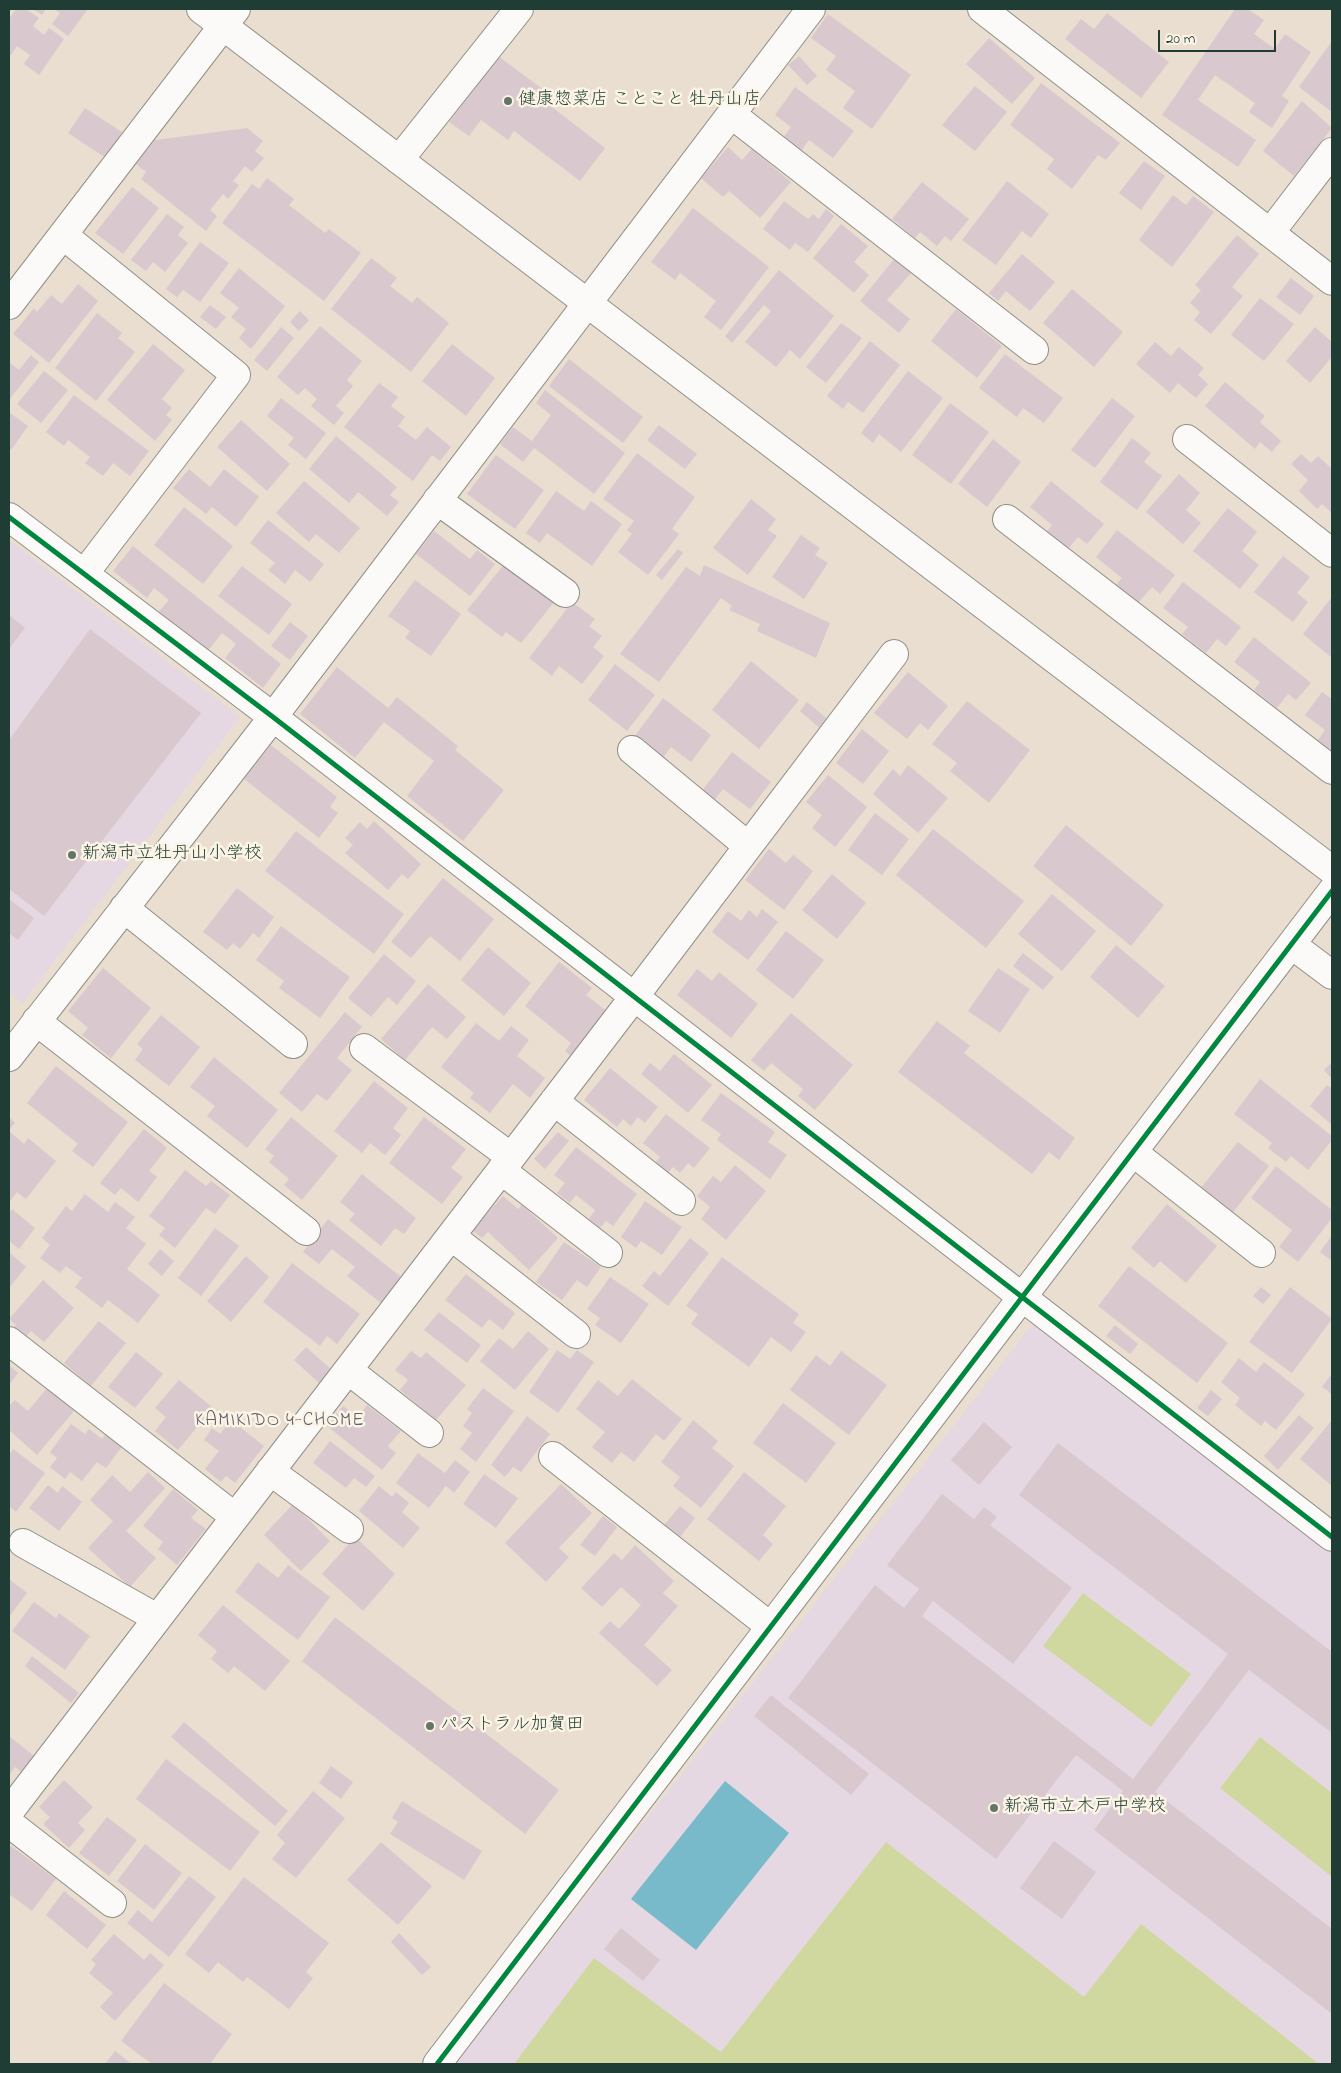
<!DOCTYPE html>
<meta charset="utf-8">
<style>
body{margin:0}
#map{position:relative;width:1341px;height:2073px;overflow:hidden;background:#e9decf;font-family:"Indie Flower",sans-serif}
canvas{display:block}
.frame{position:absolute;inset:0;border:10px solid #1f3d34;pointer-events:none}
.scale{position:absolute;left:1158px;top:30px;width:118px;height:22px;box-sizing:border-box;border:2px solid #1f3d34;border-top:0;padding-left:6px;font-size:15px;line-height:18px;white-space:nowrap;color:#1f3d34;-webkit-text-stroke:4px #fcf5e5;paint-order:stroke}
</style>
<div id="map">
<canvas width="1341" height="2073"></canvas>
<div class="frame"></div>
<div class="scale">20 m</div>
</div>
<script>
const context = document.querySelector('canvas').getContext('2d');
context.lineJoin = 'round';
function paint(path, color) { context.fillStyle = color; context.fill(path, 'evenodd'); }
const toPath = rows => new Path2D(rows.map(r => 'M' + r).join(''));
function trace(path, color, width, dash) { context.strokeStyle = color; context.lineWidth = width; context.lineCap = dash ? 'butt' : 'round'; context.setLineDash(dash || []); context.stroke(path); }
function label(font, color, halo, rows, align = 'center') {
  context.font = font + ' "Indie Flower","Klee One",sans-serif'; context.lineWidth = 5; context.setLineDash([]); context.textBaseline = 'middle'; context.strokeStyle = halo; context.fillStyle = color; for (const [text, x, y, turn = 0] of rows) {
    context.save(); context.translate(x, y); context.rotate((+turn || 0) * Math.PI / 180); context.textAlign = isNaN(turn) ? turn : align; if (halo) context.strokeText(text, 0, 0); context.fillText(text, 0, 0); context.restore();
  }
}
const built = toPath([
 [9,540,240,717,22,1004,9,993],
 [1036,1320,1332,1552,1332,2064,458,2064,456,2063]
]);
const green = toPath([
 [1083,1593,1191,1674,1151,1727,1043,1646],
 [1260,1737,1332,1793,1332,1874,1331,1876,1220,1788],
 [886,1842,1084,1997,1141,1924,1319,2064,514,2064,594,1958,721,2052]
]);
const water = toPath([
 [725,1781,789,1833,696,1950,631,1899]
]);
const building = toPath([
 [16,9,26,9,39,18,33,26,44,35,49,28,64,39,39,75,24,64,30,55,17,46,11,55,9,53,9,19],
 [33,9,46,9,42,15],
 [54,9,88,9,68,36,52,24,60,13],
 [1235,9,1248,9,1264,20,1254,34,1275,49,1285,34,1311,52,1282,96,1289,101,1272,128,1249,112,1255,103,1215,75,1198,100,1256,140,1238,167,1162,115],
 [1107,13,1169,62,1141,98,1065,39,1081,19,1094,29],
 [828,14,911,75,872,129,843,108,855,91,826,70,836,56,811,38],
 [989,38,1035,78,1012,104,966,64],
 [1332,41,1332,112,1299,87],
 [498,56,544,90,539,97,605,148,580,181,514,131,508,140,481,120,469,136,449,122],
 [799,56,817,76,807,85,788,65],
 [1041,83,1120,143,1106,160,1098,155,1072,189,1047,169,1054,159,1010,125],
 [975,86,1007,112,975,151,942,125],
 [795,87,854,131,833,158,809,140,801,151,783,138,791,127,775,115],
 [1302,101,1332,128,1294,176,1263,151],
 [85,108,122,132,106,158,68,133],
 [247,128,263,141,255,151,264,158,252,172,245,166,233,181,239,185,228,199,223,194,210,210,217,216,206,231,141,179,146,172,136,164,155,140],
 [728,147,742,160,752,149,791,182,760,218,729,191,723,197,701,178],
 [1144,161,1165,176,1141,210,1119,193],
 [267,178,294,199,289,205,325,233,329,229,361,253,324,301,222,223,252,184,259,189],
 [1007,181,1049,214,1031,238,1022,231,996,265,962,240],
 [922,182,969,219,951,241,945,236,937,246,920,232,915,238,892,219],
 [132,187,159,208,123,254,95,233],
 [1173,195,1186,205,1193,196,1214,212,1172,267,1139,240],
 [784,201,808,219,813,214,819,219,826,209,834,216,808,252,795,243,790,250,763,229],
 [693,208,769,267,721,330,704,317,716,301,680,273,675,280,651,262],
 [167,214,184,227,178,235,188,243,165,272,153,262,146,271,131,260],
 [841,224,868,246,854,262,869,275,854,293,813,258],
 [1237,235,1259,254,1232,287,1243,296,1211,334,1194,320,1200,312,1190,303,1201,290,1195,285],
 [200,242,229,263,200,302,183,290,177,297,166,289],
 [1022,254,1055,282,1030,311,1006,291,998,301,989,293],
 [371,258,397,278,390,286,412,303,417,297,449,323,411,372,331,309],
 [895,258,912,272,887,300,910,319,899,333,860,301],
 [239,268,285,306,251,349,239,338,246,329,231,317,239,308,220,293],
 [779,270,834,316,800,359,790,350,776,367,745,342,771,311,764,305,732,343,725,336],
 [1291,278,1314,296,1300,315,1276,297],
 [78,284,98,301,49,363,13,334,34,308,37,312,51,295,62,304],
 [1072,289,1123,332,1094,367,1043,323],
 [1260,298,1294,324,1264,361,1231,335],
 [210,305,226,317,216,329,200,317],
 [956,309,1002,346,977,378,931,341],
 [300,311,309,320,299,331,290,322],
 [97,313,122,333,118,338,135,352,96,401,55,368],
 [841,323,862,338,826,383,806,367],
 [320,326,362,361,347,380,353,386,336,406,344,413,334,425,311,406,317,399,305,388,298,395,277,377],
 [281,327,294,338,267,371,254,360],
 [1315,327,1332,342,1332,357,1310,383,1286,361],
 [870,341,900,365,863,413,848,402,843,409,827,396],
 [1155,342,1171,356,1179,347,1204,368,1198,375,1208,384,1196,398,1178,383,1170,393,1136,364],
 [153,344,185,370,162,399,172,408,166,415,172,420,155,441,107,400],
 [452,344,495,378,466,416,422,381],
 [1005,354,1063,398,1044,423,1023,408,1017,417,979,388],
 [31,355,39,362,9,400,9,362,19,370],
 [569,359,643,417,623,443,549,386],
 [44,371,68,390,41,423,17,404],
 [908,371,943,398,901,452,879,434,873,443,861,433],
 [1225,382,1265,416,1260,422,1281,441,1272,452,1260,442,1255,449,1205,406],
 [379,383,398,397,391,406,405,417,398,426,416,440,427,427,451,447,440,461,432,455,413,481,344,427],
 [545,390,625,453,594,494,534,448,523,462,500,444,513,427,532,441,551,415,536,403],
 [74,395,149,451,130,476,113,463,103,476,85,463,90,457,68,440,64,446,46,432],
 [281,398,326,433,306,459,288,445,294,438,267,416],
 [1112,398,1135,416,1095,468,1071,450],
 [950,403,989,432,951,484,912,455],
 [9,412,28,426,11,450,9,448],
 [241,420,290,464,267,491,217,447],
 [659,425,697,454,685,469,647,440],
 [336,436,397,487,390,495,399,502,387,516,358,492,349,503,309,469],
 [1132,438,1151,453,1144,462,1162,476,1137,510,1100,482],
 [993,439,1021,462,987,507,958,484],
 [637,453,695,497,672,529,679,534,648,575,618,552,632,534,627,530,634,521,603,499],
 [1301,454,1311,463,1318,456,1332,469,1332,513,1322,504,1317,509,1299,491,1308,480,1291,464],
 [496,455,544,490,515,529,467,494],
 [189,469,210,487,224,469,259,497,236,527,212,507,206,514,173,488],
 [1179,474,1200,493,1186,510,1201,523,1183,544,1146,512],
 [304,481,360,528,339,553,316,534,309,542,276,513],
 [1051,481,1104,524,1087,544,1078,537,1068,549,1047,531,1052,525,1030,507],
 [556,491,584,511,591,501,622,524,592,566,547,533,540,543,526,533],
 [751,499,776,519,768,530,777,536,748,575,713,548],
 [184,507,233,546,203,584,154,545],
 [1228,508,1257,532,1242,551,1259,565,1240,589,1193,551],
 [268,520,324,564,310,582,295,570,285,584,268,570,275,563,250,543],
 [1117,530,1175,575,1160,594,1152,587,1138,603,1116,585,1122,578,1096,557],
 [434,531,470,559,477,550,495,564,470,596,416,554],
 [801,535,820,548,815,555,828,563,804,599,772,577],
 [133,546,281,664,263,688,225,658,236,644,222,633,206,653,157,614,169,600,154,588,147,598,113,571],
 [678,549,683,553,662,580,656,575],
 [1283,556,1310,577,1297,593,1308,602,1293,622,1254,592],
 [506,562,555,601,521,643,506,632,502,637,467,610],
 [704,565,830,623,816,658,757,631,760,624,729,610,732,606,721,598,659,682,620,654,686,567,700,576],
 [242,566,292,604,269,635,218,596],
 [415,580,461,614,431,656,405,638,410,631,388,616],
 [1183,582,1241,627,1226,646,1217,639,1206,653,1182,634,1188,627,1163,608],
 [1332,597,1332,658,1303,634],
 [572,602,595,619,589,626,602,636,593,647,604,656,582,684,559,666,552,676,529,658],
 [9,615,25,628,9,649],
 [290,622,308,636,290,660,271,646],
 [90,629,201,713,44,916,9,889,9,740],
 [1254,637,1311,683,1296,700,1288,694,1277,708,1254,690,1260,682,1234,662],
 [751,661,799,700,759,749,712,710],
 [615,664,655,695,627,731,588,700],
 [337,667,388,708,397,697,458,746,455,750,504,790,463,841,407,796,434,761,384,722,355,758,300,714],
 [908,672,948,706,928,730,920,723,907,739,874,713],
 [1322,692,1332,699,1332,751,1318,740,1325,730,1305,715],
 [663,698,711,735,691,762,671,747,662,759,634,737],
 [967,701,1030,750,989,803,950,771,957,763,932,744],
 [807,702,830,721,822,730,800,711],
 [862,729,889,751,863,784,836,763],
 [271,745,337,797,330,807,338,813,319,838,244,779],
 [732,752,771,782,750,809,723,789,713,802,701,792],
 [908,765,948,798,918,833,873,794,893,769,900,776],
 [828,775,867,807,835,847,812,828,822,815,806,802],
 [875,813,909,839,882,875,848,850],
 [374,821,421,864,408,879,402,874,388,890,345,853,353,845,345,838,360,822,367,829],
 [1066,825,1164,905,1131,946,1033,866],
 [933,829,1024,901,986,948,896,875],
 [296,831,404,914,374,954,265,871],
 [769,849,786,863,793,855,813,871,784,910,745,880],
 [832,874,866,903,837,939,802,910],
 [443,878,494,919,460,961,430,936,411,958,391,942],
 [237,888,274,917,259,938,253,933,240,949,233,943,227,950,203,932],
 [1052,894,1096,931,1062,971,1018,934],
 [9,899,34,918,18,940,9,933],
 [762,909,778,922,748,960,712,932,728,911,741,921,749,910,757,917],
 [281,926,350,977,320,1018,279,988,284,981,256,960],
 [786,931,824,960,793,999,756,970],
 [1116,945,1165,986,1138,1018,1090,977],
 [488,947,531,983,504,1016,461,980],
 [1023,953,1054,977,1043,990,1013,966],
 [384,954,416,981,397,1005,388,997,371,1017,348,998],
 [559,962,592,988,586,995,609,1013,573,1058,565,1051,571,1043,525,1006],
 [103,968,151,1008,111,1058,82,1035,88,1028,68,1011],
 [998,968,1030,989,1000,1033,968,1011],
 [697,969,712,981,719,972,758,1004,731,1038,677,995],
 [428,984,466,1017,447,1039,432,1027,405,1060,381,1039],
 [345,1012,362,1027,337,1058,352,1070,327,1101,317,1094,302,1112,279,1093],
 [791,1013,853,1065,815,1110,798,1096,803,1089,771,1063,764,1071,751,1060],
 [161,1015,200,1047,169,1086,135,1060,143,1049,137,1044],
 [937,1021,970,1046,964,1053,1075,1138,1059,1160,1049,1152,1032,1174,898,1072],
 [476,1023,499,1041,511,1026,529,1040,517,1056,545,1078,530,1098,513,1084,490,1113,470,1098,474,1093,441,1067],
 [674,1054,712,1085,688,1113,641,1074,650,1063,660,1071],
 [214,1057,278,1110,247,1148,207,1116,215,1106,190,1087],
 [1331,1063,1332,1064,1332,1079,1324,1070],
 [56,1066,128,1122,93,1167,72,1151,78,1144,27,1103],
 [610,1068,658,1107,645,1123,638,1117,631,1126,623,1119,617,1127,584,1100],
 [1260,1079,1332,1136,1332,1140,1308,1170,1291,1156,1286,1162,1268,1148,1272,1143,1234,1114],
 [374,1081,408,1108,393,1128,401,1135,385,1155,370,1143,362,1153,334,1131],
 [1327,1085,1332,1089,1332,1125,1310,1106],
 [721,1093,775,1132,768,1142,787,1155,770,1179,717,1140,721,1134,701,1120],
 [666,1114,710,1148,694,1168,688,1163,680,1173,673,1167,667,1174,654,1164,660,1157,643,1143],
 [9,1117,15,1123,9,1130],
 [291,1117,338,1156,302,1200,284,1185,289,1179,269,1162,274,1156,265,1149],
 [424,1117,466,1149,451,1168,463,1177,442,1204,389,1163],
 [144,1129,167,1148,149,1171,157,1177,138,1202,121,1188,115,1195,100,1183],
 [9,1131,24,1144,28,1138,56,1161,26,1199,17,1192,9,1203],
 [558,1132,569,1141,545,1169,534,1159],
 [1238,1142,1269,1166,1231,1215,1199,1190],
 [576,1147,637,1194,613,1226,606,1221,600,1228,589,1219,595,1210,576,1195,570,1203,557,1193,565,1183,554,1175],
 [735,1165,766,1191,726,1240,701,1219,710,1207,697,1196,713,1176,721,1182],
 [1276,1166,1332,1210,1332,1218,1298,1262,1279,1247,1292,1230,1251,1198],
 [185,1170,206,1186,211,1181,230,1195,215,1214,206,1208,175,1248,159,1235,165,1228,149,1216],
 [362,1174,416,1218,404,1234,395,1228,381,1246,349,1220,355,1214,340,1202],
 [85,1194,108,1212,115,1202,135,1217,126,1228,146,1244,127,1269,160,1295,138,1323,108,1300,102,1308,75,1287,82,1278,66,1266,60,1273,40,1258,50,1245,42,1238,66,1206,72,1211],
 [503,1196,518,1209,522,1205,558,1238,529,1270,488,1232,482,1238,472,1230],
 [645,1201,682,1227,662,1255,641,1241,636,1248,621,1237],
 [1167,1204,1217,1246,1186,1283,1160,1261,1154,1268,1131,1248],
 [12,1209,35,1228,19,1249,9,1241,9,1213],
 [328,1219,401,1277,381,1303,347,1276,355,1267,332,1249,319,1264,303,1252],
 [215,1228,239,1246,201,1296,178,1278],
 [1332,1235,1332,1261,1320,1252],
 [690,1238,709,1253,668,1306,642,1286,654,1271,660,1276],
 [564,1242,601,1267,587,1287,577,1280,562,1300,536,1282],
 [160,1249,174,1261,162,1276,148,1264],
 [9,1252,26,1267,9,1288],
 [246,1256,269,1277,231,1322,207,1301],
 [722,1257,799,1314,793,1323,806,1332,791,1352,771,1337,749,1367,691,1324,698,1314,686,1306],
 [292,1263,360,1314,337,1344,327,1336,320,1346,263,1302],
 [1129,1266,1228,1343,1197,1383,1098,1306],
 [466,1274,515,1313,503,1330,489,1319,482,1328,445,1300],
 [610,1277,649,1304,621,1343,595,1325,600,1318,587,1309],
 [43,1280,74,1308,44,1342,31,1331,23,1340,11,1330,16,1325,9,1319],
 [1261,1287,1271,1295,1263,1304,1253,1296],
 [1290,1287,1332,1319,1292,1373,1249,1342],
 [439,1312,481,1345,467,1363,424,1330],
 [99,1321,126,1343,91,1386,64,1363],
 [1115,1325,1138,1344,1130,1354,1106,1336],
 [528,1331,549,1349,515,1390,480,1361,499,1338,513,1349],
 [306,1347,332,1370,320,1384,294,1360],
 [557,1350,570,1359,577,1350,594,1362,558,1413,529,1392],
 [411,1351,421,1358,426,1352,466,1385,436,1420,400,1390,408,1380,395,1370],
 [841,1351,887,1385,849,1435,790,1390,816,1355,830,1366],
 [136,1352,163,1374,135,1408,108,1387],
 [1239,1358,1256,1372,1264,1362,1305,1394,1276,1430,1265,1421,1261,1426,1235,1405,1240,1398,1221,1382],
 [9,1365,18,1373,9,1385],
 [1332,1373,1332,1394,1322,1387],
 [632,1379,682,1419,664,1441,656,1434,634,1462,621,1452,612,1463,592,1447,605,1432,576,1409,598,1380,618,1396],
 [179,1380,213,1408,178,1450,155,1431,166,1417,155,1408],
 [47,1388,74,1411,37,1455,9,1430,9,1406,15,1400,28,1411],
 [483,1388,514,1411,476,1462,460,1449,472,1433,463,1426,472,1413,467,1409],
 [1211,1390,1222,1399,1208,1416,1197,1408],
 [783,1403,836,1443,806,1483,753,1443],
 [367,1405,401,1431,388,1446,396,1453,382,1470,327,1426,343,1406,358,1417],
 [1299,1415,1314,1428,1278,1470,1264,1456],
 [527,1416,550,1434,521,1472,513,1467,505,1477,491,1465],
 [231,1420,264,1446,235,1483,226,1476,221,1482,205,1469,219,1451,204,1440,212,1428,220,1434],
 [693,1420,718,1441,712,1448,734,1466,701,1508,673,1486,680,1477,661,1462],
 [1332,1420,1332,1486,1300,1459],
 [984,1422,1012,1447,979,1485,951,1460],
 [71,1424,85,1434,89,1429,102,1439,107,1432,124,1444,106,1468,97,1462,82,1481,70,1472,65,1479,50,1467,57,1458,50,1452],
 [330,1441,375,1476,366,1487,354,1478,346,1488,313,1463],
 [1058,1443,1332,1652,1332,1733,1249,1670,1155,1792,1332,1929,1332,2014,1094,1830,1123,1791,1076,1755,996,1859,788,1698,875,1585,904,1608,919,1589,887,1565,942,1494,974,1519,984,1507,997,1517,990,1525,1072,1588,1013,1664,933,1601,922,1616,1133,1779,1228,1654,1019,1495],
 [13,1449,45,1473,16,1512,9,1506,9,1455],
 [418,1453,445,1473,455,1460,470,1472,454,1493,446,1486,429,1508,396,1483],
 [148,1472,165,1488,126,1531,156,1558,130,1587,88,1548,113,1521,90,1500,112,1475,130,1492],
 [744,1472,786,1506,763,1535,773,1544,759,1561,707,1519],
 [484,1474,518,1498,496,1528,463,1504],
 [561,1484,592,1513,559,1548,569,1557,546,1582,505,1543],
 [48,1485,58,1493,62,1486,82,1502,59,1531,29,1508],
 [379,1486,392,1497,396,1492,409,1503,402,1512,420,1528,403,1548,359,1511],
 [173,1489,198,1510,191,1518,206,1529,177,1565,158,1549,163,1542,143,1526],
 [293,1504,330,1541,301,1571,264,1535],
 [680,1506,695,1518,679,1538,664,1525],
 [603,1516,617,1527,595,1556,580,1545],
 [355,1537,395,1574,363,1611,322,1574],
 [635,1545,674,1581,663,1593,678,1606,644,1645,672,1670,657,1686,599,1633,610,1621,619,1629,641,1605,621,1587,602,1607,581,1588,614,1553,622,1560],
 [258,1562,278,1578,288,1565,330,1597,298,1640,235,1592],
 [9,1579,27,1593,9,1617],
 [34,1602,56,1618,59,1613,90,1636,65,1670,12,1631],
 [223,1605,290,1661,265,1691,234,1666,228,1673,211,1659,217,1651,198,1635],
 [335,1617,559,1790,525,1834,302,1661],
 [32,1656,79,1693,71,1703,25,1666],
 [771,1695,869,1774,851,1795,754,1716],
 [184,1722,288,1811,275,1826,171,1737],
 [9,1736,34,1756,21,1772,15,1767,9,1775],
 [166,1759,260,1832,230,1871,136,1799],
 [331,1766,353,1782,341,1799,319,1783],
 [64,1780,93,1807,78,1823,85,1830,69,1848,43,1824,50,1817,39,1807],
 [313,1791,345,1818,296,1878,272,1859,285,1843,277,1835],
 [402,1801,482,1851,464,1880,390,1834,398,1822,392,1818],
 [107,1817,137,1840,109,1876,79,1853],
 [1054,1841,1096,1872,1062,1919,1020,1888],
 [381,1842,432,1886,398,1925,347,1880],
 [145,1844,182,1873,154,1910,117,1881],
 [11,1846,56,1879,32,1911,9,1894,9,1849],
 [189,1876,216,1897,169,1957,127,1923,138,1910,152,1922],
 [244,1877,329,1943,306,1972,313,1978,289,2009,247,1977,243,1982,218,1962,209,1973,185,1954],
 [64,1891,106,1925,87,1949,46,1915],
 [621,1928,660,1960,643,1981,604,1949],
 [399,1933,431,1967,422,1975,391,1942],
 [114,1934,144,1960,150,1953,164,1965,115,2021,100,2007,113,1993,89,1973,96,1964,91,1960],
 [164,1983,232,2034,210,2064,152,2064,121,2041],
 [115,2051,132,2064,105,2064]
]);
const street = toPath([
 [982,9,1332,281],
 [731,114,1034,350],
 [399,160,519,9],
 [1270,233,1332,152],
 [63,235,236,375,84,574],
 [9,305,236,9],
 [1187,439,1332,553],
 [437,500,565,593],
 [9,517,273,717,1332,1537],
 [1007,519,1332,770],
 [632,750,748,846],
 [124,908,293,1044],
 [1292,945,1332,975],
 [36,1021,306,1231],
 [364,1048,511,1157],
 [9,1057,263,730,811,9],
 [554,1101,681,1201],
 [1134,1153,1261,1253],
 [501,1170,608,1253],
 [451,1236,576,1334],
 [9,1341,235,1517],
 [348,1370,429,1433],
 [553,1456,771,1627],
 [270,1471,349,1529],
 [23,1543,157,1618],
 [9,1812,634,997,894,654],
 [9,1823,112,1903]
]);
const secondary = toPath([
 [201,9,1332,870],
 [437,2064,1332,891]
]);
const cycleway = toPath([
 [9,517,273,717,1332,1537],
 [437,2064,1332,891]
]);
const markers = [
 [508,101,5,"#66756a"],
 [72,855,5,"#66756a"],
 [430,1726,5,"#66756a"],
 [994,1808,5,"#66756a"]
];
const poiNames = [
 ["健康惣菜店 ことこと 牡丹山店",518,101],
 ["新潟市立牡丹山小学校",82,855],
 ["パストラル加賀田",440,1726],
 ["新潟市立木戸中学校",1004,1808]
];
const neighbourhoodNames = [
 ["KAMIKIDO 4-CHOME",280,1422]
];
paint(built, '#e6d8e2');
paint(green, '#d0d89f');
paint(water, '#78bac9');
paint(building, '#d9c9ce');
trace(street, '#8f8f86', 30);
trace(secondary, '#8f8f86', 30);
trace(street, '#fcfaf8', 28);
trace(secondary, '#fcfaf8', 28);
trace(cycleway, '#00873e', 5);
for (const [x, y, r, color] of markers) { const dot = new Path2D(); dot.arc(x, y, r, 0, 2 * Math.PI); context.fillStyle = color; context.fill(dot); trace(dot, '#fcf5e5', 2); }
label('18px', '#1f3d34', '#fcf5e5', poiNames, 'left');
context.letterSpacing = '1px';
label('19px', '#626171', '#fcf5e5', neighbourhoodNames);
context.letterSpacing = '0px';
</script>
